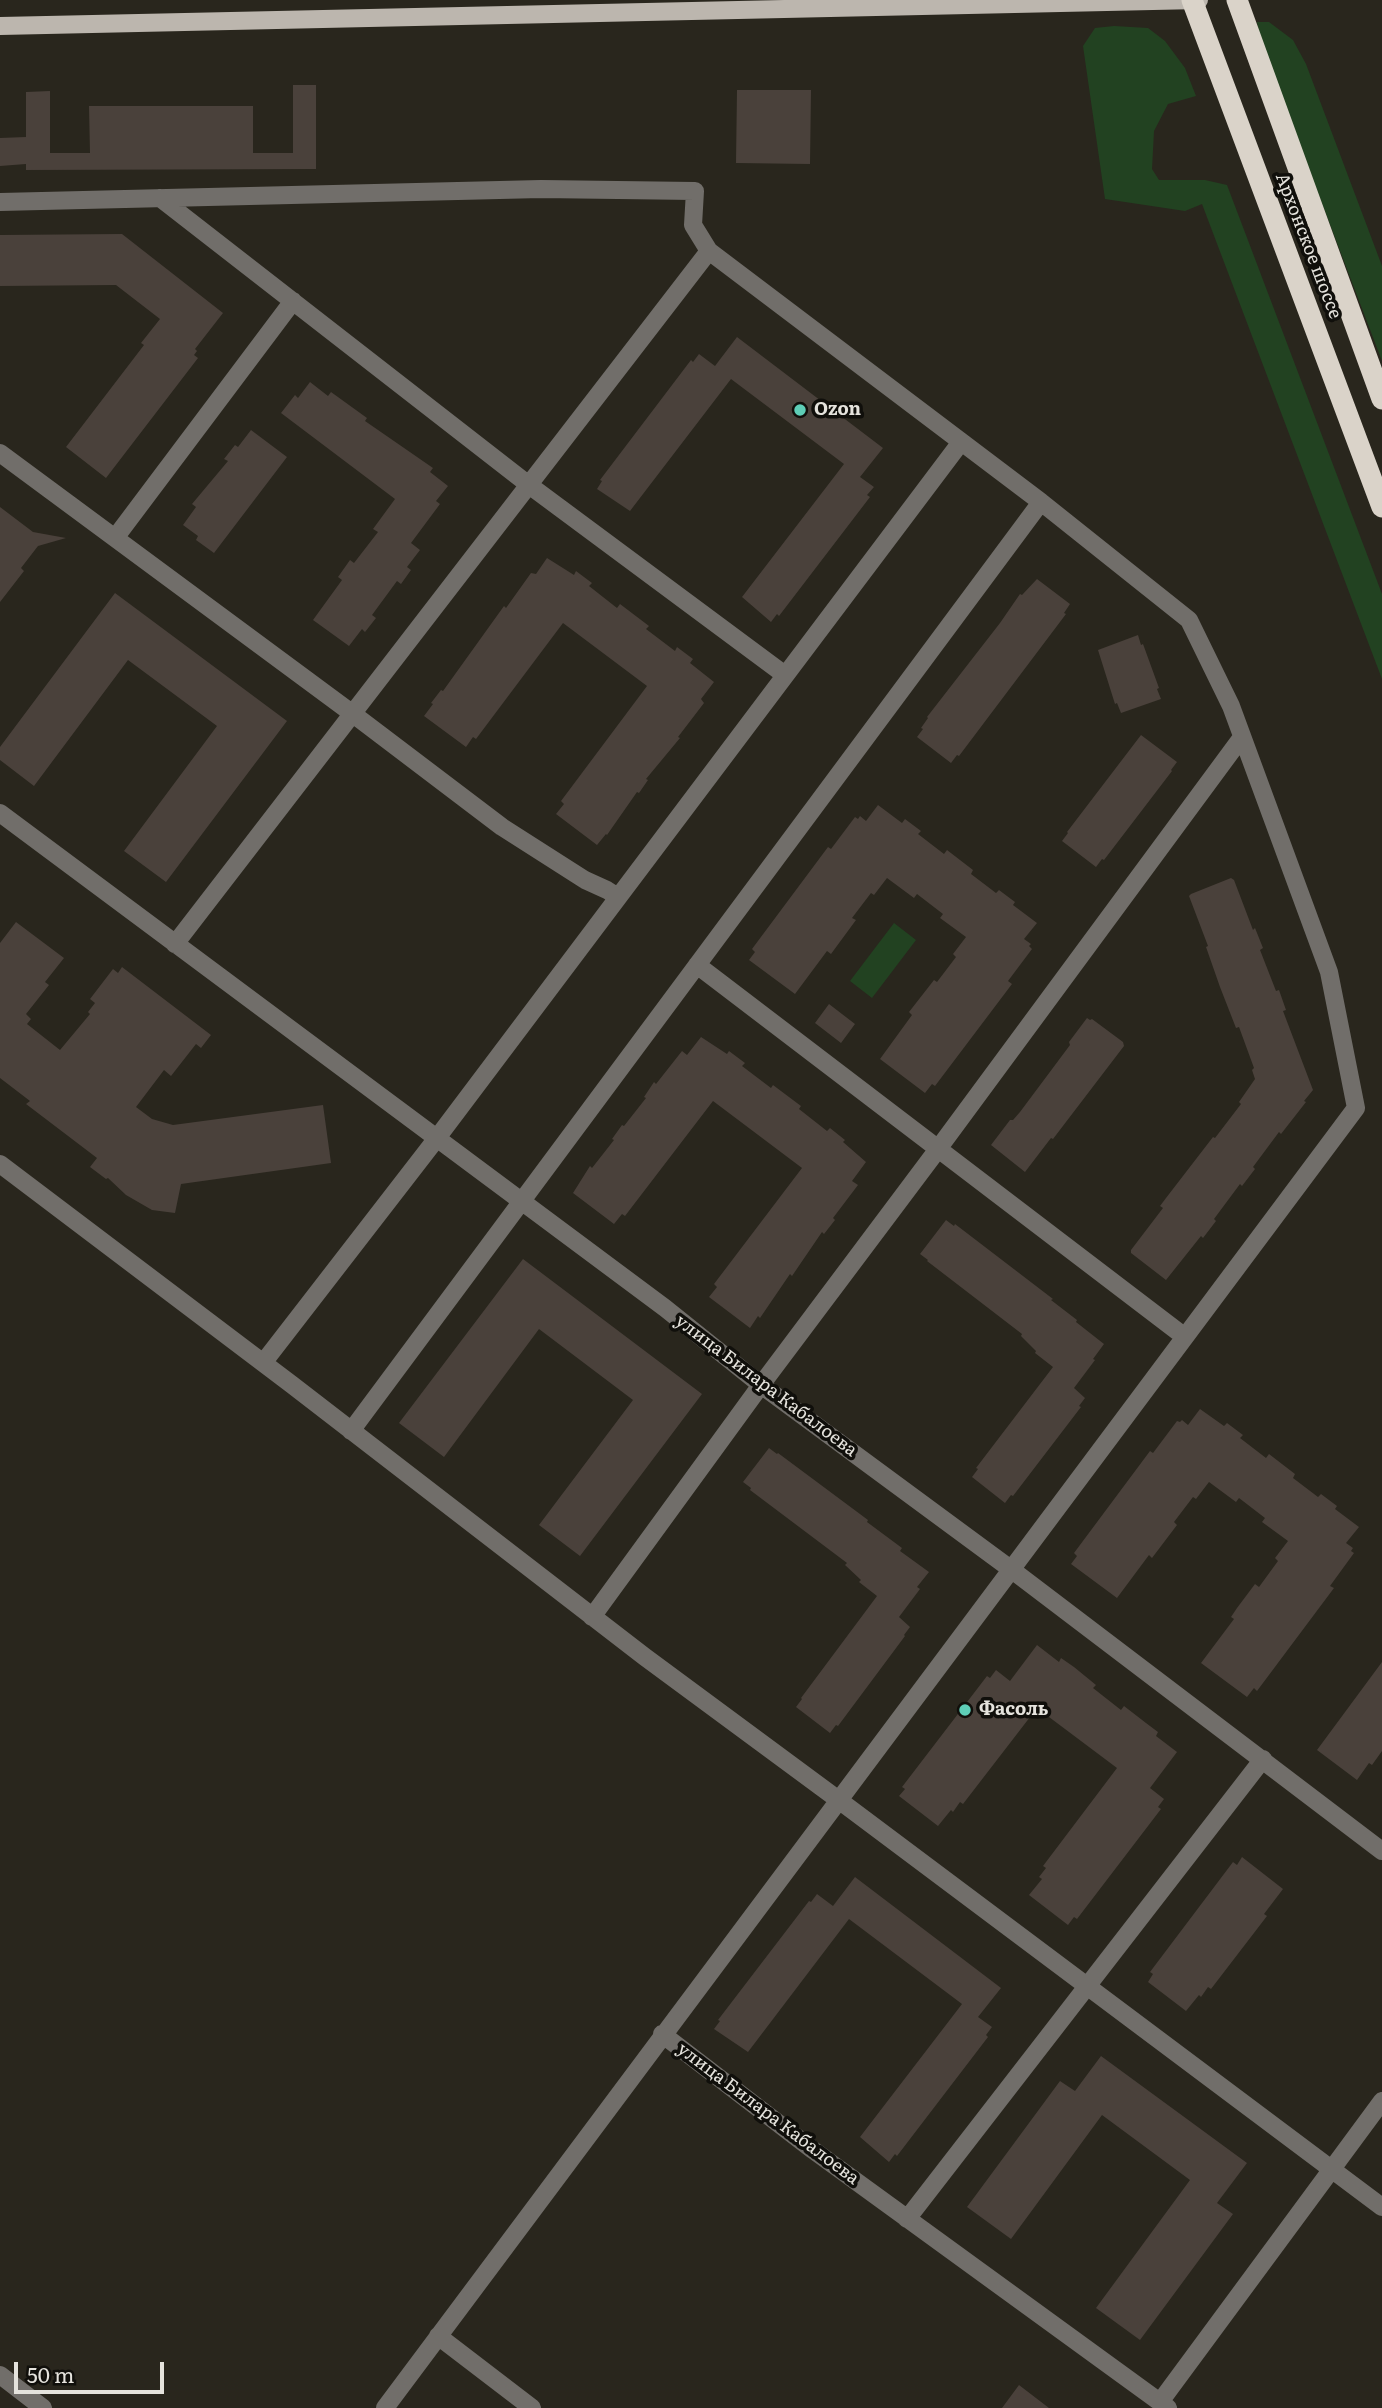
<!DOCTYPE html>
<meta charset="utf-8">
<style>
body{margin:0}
#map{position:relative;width:1382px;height:2408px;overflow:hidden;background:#29261d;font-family:Literata,serif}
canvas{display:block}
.scale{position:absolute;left:14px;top:2362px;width:150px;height:32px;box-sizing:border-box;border:4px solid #e5e3dd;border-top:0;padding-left:9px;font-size:21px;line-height:24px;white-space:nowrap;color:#e5e3dd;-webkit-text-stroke:5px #100f0b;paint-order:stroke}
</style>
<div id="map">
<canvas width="1382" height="2408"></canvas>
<div class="scale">50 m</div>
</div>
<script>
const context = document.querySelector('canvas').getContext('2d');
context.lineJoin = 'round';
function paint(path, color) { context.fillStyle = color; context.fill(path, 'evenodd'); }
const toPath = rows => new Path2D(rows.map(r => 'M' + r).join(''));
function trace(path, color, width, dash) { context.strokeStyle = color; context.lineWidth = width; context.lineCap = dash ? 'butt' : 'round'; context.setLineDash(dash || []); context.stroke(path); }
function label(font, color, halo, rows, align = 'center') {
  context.font = font + ' Literata,serif'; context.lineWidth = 7; context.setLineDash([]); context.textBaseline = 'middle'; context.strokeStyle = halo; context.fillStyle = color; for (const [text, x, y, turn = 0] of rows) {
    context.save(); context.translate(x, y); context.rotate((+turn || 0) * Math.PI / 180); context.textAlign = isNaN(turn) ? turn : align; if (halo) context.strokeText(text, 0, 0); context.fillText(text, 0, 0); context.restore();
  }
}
const green = toPath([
 [1257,22,1269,22,1293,40,1306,64,1382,266,1382,361,1262,46],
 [1114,26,1148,28,1165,41,1185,68,1196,96,1168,104,1154,131,1152,169,1159,180,1205,180,1227,185,1382,594,1382,679,1202,204,1185,211,1105,199,1083,46,1095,28],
 [894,923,916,940,872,998,850,981]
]);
const building = toPath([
 [293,85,316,85,316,169,26,170,26,164,0,166,0,138,26,137,26,92,50,91,50,153,90,153,89,106,253,106,253,153,293,153],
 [737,90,811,90,810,164,736,163],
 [122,234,223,313,195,349,197,351,194,355,198,358,106,478,66,447,144,345,141,343,160,319,116,285,0,286,0,235],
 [737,337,883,448,860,477,874,487,867,495,870,497,779,616,777,614,771,622,742,597,844,464,731,379,630,511,597,489,602,481,600,480,691,360,693,362,699,354,715,366],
 [310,382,328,396,331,392,367,418,365,421,433,468,430,472,448,486,436,501,440,504,411,543,420,550,407,567,411,570,401,584,397,581,372,615,376,618,365,632,362,629,349,646,313,620,342,580,338,577,350,560,354,563,378,532,373,529,395,499,281,413,295,395,298,398],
 [251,430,287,457,214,553,196,540,198,536,183,525,196,507,192,504,228,461,224,459,235,445,238,447],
 [0,507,33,532,66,538,38,546,21,568,24,571,0,602],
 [547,558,574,575,576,571,592,583,589,586,617,608,620,604,649,626,646,629,675,651,677,647,693,659,690,663,714,682,701,699,704,703,678,737,680,738,646,779,648,780,639,793,637,792,607,835,606,834,597,845,556,814,564,804,561,801,647,686,563,623,476,739,473,737,466,747,424,716,433,704,431,703,441,690,443,691,504,606,506,608,531,573,536,574],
 [1037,579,1070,604,1064,613,1066,614,959,756,957,755,951,763,917,737,923,729,921,728,928,718,927,717,1000,623,1020,594,1022,595],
 [115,593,287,721,166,882,124,851,217,726,128,660,34,786,0,760,0,747],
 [1138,635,1141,645,1143,644,1159,688,1157,689,1161,699,1121,713,1117,703,1115,704,1098,650],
 [1141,735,1177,762,1171,770,1172,771,1104,860,1102,859,1096,867,1062,841,1068,833,1067,832],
 [878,805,902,823,905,819,921,831,918,834,944,854,947,850,973,870,971,874,996,893,999,890,1015,902,1013,905,1037,923,1024,939,1031,944,1029,946,1032,949,1008,981,1012,984,935,1086,932,1084,925,1093,880,1059,912,1015,909,1012,934,980,937,982,956,957,953,954,966,937,940,918,943,914,917,894,914,898,887,878,874,895,871,893,852,918,856,920,831,954,827,951,795,994,749,960,755,952,752,949,828,847,831,849,855,817,858,819,860,816,866,821],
 [1231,878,1234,880,1253,930,1255,928,1263,948,1260,950,1276,991,1279,990,1286,1010,1283,1011,1313,1090,1304,1101,1306,1102,1281,1134,1279,1132,1253,1167,1255,1169,1242,1186,1240,1184,1214,1219,1216,1221,1203,1238,1201,1236,1166,1280,1131,1253,1131,1250,1163,1208,1160,1206,1166,1198,1213,1137,1215,1138,1241,1104,1239,1102,1255,1079,1252,1070,1254,1068,1239,1027,1236,1028,1220,987,1206,947,1208,946,1189,896,1191,894],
 [16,922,64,958,45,982,49,985,26,1014,31,1019,27,1024,60,1050,90,1014,88,1012,95,1003,90,999,113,969,118,973,122,967,211,1035,201,1048,196,1044,171,1076,164,1070,136,1107,152,1119,173,1125,323,1105,331,1163,181,1184,175,1213,152,1210,126,1195,108,1178,106,1179,90,1167,97,1158,26,1104,30,1101,0,1078,0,943],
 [829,1004,855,1024,841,1043,815,1023],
 [1087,1018,1090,1020,1092,1019,1123,1042,1124,1046,1053,1139,1051,1138,1025,1172,991,1145,1010,1120,1013,1120,1020,1112,1070,1045,1069,1042],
 [701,1037,727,1054,729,1051,745,1063,742,1066,771,1088,773,1085,801,1106,799,1109,827,1131,830,1128,845,1140,843,1142,866,1162,852,1181,858,1185,833,1218,835,1220,824,1234,822,1232,792,1276,790,1274,760,1318,758,1316,750,1328,709,1297,717,1287,714,1284,802,1168,713,1101,625,1216,622,1214,614,1224,573,1193,590,1166,592,1168,614,1140,612,1139,622,1125,624,1126,646,1098,644,1097,654,1082,656,1084,682,1051,687,1055],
 [946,1220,954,1226,955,1224,1053,1299,1051,1300,1077,1320,1076,1322,1104,1344,1093,1359,1095,1360,1074,1388,1085,1398,1079,1406,1081,1407,1013,1496,1011,1495,1005,1503,972,1477,978,1469,976,1468,1053,1367,1035,1353,1036,1351,1021,1336,1022,1334,927,1261,928,1260,920,1254],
 [523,1259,702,1394,580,1556,539,1525,633,1400,539,1329,444,1457,399,1423],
 [1200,1409,1224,1426,1227,1423,1243,1435,1240,1438,1266,1458,1269,1454,1295,1474,1293,1478,1318,1497,1321,1494,1337,1506,1335,1509,1359,1527,1346,1543,1353,1548,1351,1551,1354,1553,1330,1586,1334,1588,1257,1691,1254,1688,1247,1697,1201,1663,1234,1619,1231,1617,1237,1608,1255,1584,1259,1587,1278,1561,1275,1558,1288,1541,1262,1522,1265,1518,1239,1498,1236,1502,1209,1482,1196,1499,1193,1497,1174,1522,1177,1525,1152,1558,1149,1555,1117,1598,1071,1564,1077,1556,1074,1553,1150,1451,1153,1453,1177,1421,1180,1422,1182,1420,1188,1425],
 [769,1448,777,1454,778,1453,868,1520,867,1522,902,1548,900,1551,929,1572,917,1587,920,1589,899,1617,910,1627,904,1635,905,1636,838,1726,836,1725,830,1733,796,1707,802,1699,801,1698,877,1596,859,1582,861,1580,845,1565,847,1563,750,1490,751,1488,743,1482],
 [1037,1645,1059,1662,1061,1658,1074,1667,1096,1685,1093,1688,1121,1710,1124,1706,1146,1723,1158,1732,1156,1736,1177,1752,1150,1788,1164,1799,1158,1807,1161,1809,1077,1919,1074,1917,1068,1925,1029,1895,1042,1879,1039,1877,1046,1868,1043,1866,1117,1768,1037,1708,963,1804,960,1802,953,1812,951,1810,938,1826,899,1796,905,1789,902,1787,987,1676,990,1678,996,1670,1010,1681],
 [1382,1662,1382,1751,1372,1765,1369,1763,1357,1780,1317,1750],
 [1242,1857,1283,1889,1264,1914,1267,1916,1211,1989,1208,1987,1201,1997,1199,1995,1186,2011,1148,1982,1153,1974,1150,1972,1233,1862,1237,1865],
 [855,1877,1001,1988,978,2017,992,2027,986,2035,988,2037,897,2156,895,2154,889,2162,860,2137,962,2004,849,1919,748,2052,714,2029,720,2021,718,2020,809,1901,811,1902,817,1894,833,1906],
 [1101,2056,1247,2163,1217,2203,1233,2214,1140,2340,1096,2308,1190,2180,1102,2115,1011,2239,967,2207,1060,2081,1075,2091],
 [1019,2385,1049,2408,1002,2408]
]);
const minor = toPath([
 [160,198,529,485,785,675],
 [0,202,541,189,695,191,693,225,709,251,1041,502,1189,620,1231,706,1329,972,1356,1108,385,2408],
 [0,453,353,714,502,827,585,880,607,890,618,897],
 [115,538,293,301],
 [0,813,665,1308,761,1385,1012,1570,1382,1851],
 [175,944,709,251],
 [697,965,1185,1337],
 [0,1164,291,1384,645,1657,840,1801,1382,2207],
 [263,1363,437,1138,961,442],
 [351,1431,1041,502],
 [592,1617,761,1385,938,1149,1242,737],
 [662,2034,813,2150,1168,2408],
 [907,2219,1263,1759],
 [438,2336,532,2408],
 [0,2375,43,2408],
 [1160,2402,1382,2101]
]);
const major = toPath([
 [0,26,1199,0]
]);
const highway = toPath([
 [1192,0,1382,507],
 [1237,0,1382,399]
]);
const markers = [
 [800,410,7,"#5eceb7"],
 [965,1710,7,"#5eceb7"]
];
const streetNames = [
 ["Архонское шоссе",1308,246,69],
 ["улица Билара Кабалоева",766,1386,37],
 ["улица Билара Кабалоева",768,2114,37]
];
const poiNames = [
 ["Ozon",814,410],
 ["Фасоль",979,1710]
];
paint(green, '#224221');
paint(building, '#4a413b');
trace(minor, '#716e6a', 18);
trace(major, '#bcb6ae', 18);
trace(highway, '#dad3c9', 21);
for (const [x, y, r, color] of markers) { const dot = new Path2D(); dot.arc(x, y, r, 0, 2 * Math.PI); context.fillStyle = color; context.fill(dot); trace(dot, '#100f0b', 2.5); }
label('18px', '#e5e3dd', '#100f0b', streetNames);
label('bold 18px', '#e5e3dd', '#100f0b', poiNames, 'left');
</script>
